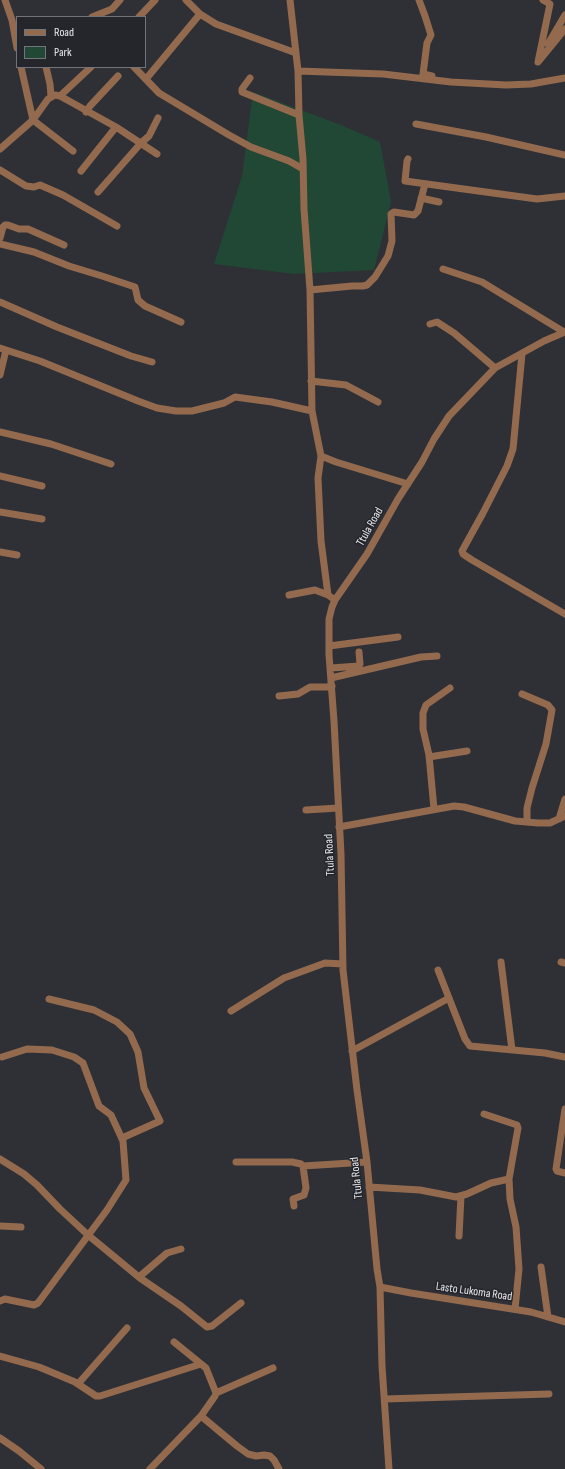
<!DOCTYPE html>
<style>
body{margin:0}
#map{position:relative;width:565px;height:1469px;overflow:hidden;background:#2e3036;font-family:"Sofia Sans Condensed",sans-serif}
canvas{display:block}
.legend{position:absolute;left:16px;top:16px;width:130px;height:52px;box-sizing:border-box;background:#24262c;border:1px solid #727479;margin:0;padding:5px 7px;list-style:none;font-size:12px;color:#e7e8ec}
.legend li{display:flex;align-items:center;gap:8px;height:20px}
.legend b{width:20px;border:1px solid #727479}
</style>
<div id="map">
<canvas width="565" height="1469"></canvas>
<ul class="legend">
<li><b style="height:5px;background:#936a4e"></b>Road</li>
<li><b style="height:11px;background:#204835"></b>Park</li>
</ul>
</div>
<script>
const context = document.querySelector('canvas').getContext('2d');
context.lineJoin = 'round';
function paint(path, color) { context.fillStyle = color; context.fill(path, 'evenodd'); }
const toPath = rows => new Path2D(rows.map(r => 'M' + r).join(''));
function trace(path, color, width, dash) { context.strokeStyle = color; context.lineWidth = width; context.lineCap = dash ? 'butt' : 'round'; context.setLineDash(dash || []); context.stroke(path); }
function label(font, color, halo, rows, align = 'center') {
  context.font = font + ' "Sofia Sans Condensed",sans-serif'; context.lineWidth = 3; context.setLineDash([]); context.textBaseline = 'middle'; context.strokeStyle = halo; context.fillStyle = color; for (const [text, x, y, turn = 0] of rows) {
    context.save(); context.translate(x, y); context.rotate((+turn || 0) * Math.PI / 180); context.textAlign = isNaN(turn) ? turn : align; if (halo) context.strokeText(text, 0, 0); context.fillText(text, 0, 0); context.restore();
  }
}
const green = toPath([
 [253,92,341,125,380,142,391,202,374,270,294,274,214,264,242,176]
]);
const street = toPath([
 [5,0,12,20,17,48],
 [186,0,200,14,216,24,296,53],
 [290,0,298,71,299,115,303,159,304,209,310,290,312,411,321,456,318,478,321,541,328,595,335,600],
 [419,0,425,16,431,35,427,43,423,74,432,76],
 [543,0,550,4,538,62,565,29],
 [92,17,112,9,120,0],
 [139,17,155,0],
 [548,44,565,15],
 [21,67,33,120,73,151],
 [46,67,50,84,51,96],
 [134,67,159,93,229,135,251,147,289,161,303,169],
 [298,71,383,74,451,82,506,85,531,84,565,78],
 [250,78,242,89,242,92,299,115],
 [146,79,200,14],
 [60,96,91,67],
 [86,112,90,106,118,76],
 [416,124,486,137,565,155],
 [0,149,33,120,48,99,55,95,60,96,116,127,157,154],
 [408,159,407,161,405,181,537,199,565,196],
 [0,170,26,186,34,187,40,185,63,195,117,226],
 [81,171,116,127],
 [98,192,141,143,149,136,158,118],
 [421,198,439,202],
 [0,238,3,227,5,225,8,225,19,229,28,229,64,245],
 [0,244,34,252,69,266,102,276,135,287,138,300,145,306,181,322],
 [443,269,482,282,564,332],
 [310,290,352,286,363,286,367,285,375,277,388,256,392,241,391,214,394,212,414,215,418,211,425,184],
 [0,302,57,327,131,356,152,362],
 [430,324,437,322,454,333,495,368],
 [0,348,40,361,138,401,157,408,176,411,192,411,224,403,235,397,272,402,312,411],
 [522,354,513,449,507,466,483,513,462,551,463,554,472,560,565,614],
 [0,375,6,350],
 [311,381,346,385,378,402],
 [0,432,51,444,111,464],
 [321,456,336,462,408,484],
 [0,476,42,486],
 [0,512,42,519],
 [0,552,17,555],
 [289,595,315,590,328,595],
 [329,646,398,637],
 [331,668,359,666,360,664,359,652],
 [331,678,421,657,437,656],
 [522,694,548,705,552,710,546,744,532,788,527,808,527,822],
 [279,696,298,694,310,687,327,687,332,686],
 [429,757,467,751],
 [434,809,429,755,423,729,423,713,426,705,450,688],
 [306,810,338,808],
 [559,819,565,799],
 [339,827,454,806,464,807,515,821,538,823,550,823,565,816],
 [501,962,512,1050],
 [561,962,565,963],
 [438,970,465,1039,470,1046,545,1053,565,1057],
 [49,999,94,1010,117,1022,130,1034,138,1052,144,1088,160,1121,122,1138],
 [231,1011,284,978,325,963,343,964],
 [352,1051,449,998],
 [565,1109,556,1169,557,1171,565,1173],
 [484,1114,517,1125,518,1128,509,1179,510,1199,516,1227,519,1269,515,1309],
 [0,1159,24,1174,37,1185,60,1209,88,1235,140,1278,181,1306,207,1327,212,1326,241,1303],
 [236,1162,292,1162,301,1164,303,1166,367,1162],
 [369,1187,420,1190,456,1197,467,1194,491,1183,509,1179],
 [294,1206,293,1199,304,1195,306,1188,303,1166],
 [0,1226,21,1227],
 [459,1236,461,1196],
 [541,1267,548,1317],
 [139,1277,167,1253,181,1249],
 [380,1287,411,1293,531,1312,565,1322],
 [0,1301,5,1299,34,1305,38,1303,107,1210,126,1180,123,1141,111,1115,99,1106,83,1063,74,1057,52,1050,27,1049,2,1057],
 [174,1342,206,1368,216,1393],
 [0,1356,39,1367,75,1382,96,1396,100,1396,201,1364],
 [78,1384,127,1328],
 [385,1399,549,1394],
 [201,1416,237,1446,248,1454,256,1456,264,1455,270,1456,274,1460,279,1469],
 [0,1438,19,1451,41,1469],
 [150,1469,201,1416,215,1396,216,1393,273,1368],
 [389,1469,382,1366,380,1287,377,1269,367,1162,357,1090,343,970,341,854,334,721,329,655,329,619,332,607,335,600,367,554,398,499,422,462,434,439,449,416,495,368,544,341,565,332]
]);
const streetNames = [
 ["Ttula Road",370,527,-61],
 ["Ttula Road",330,855,-93],
 ["Ttula Road",357,1178,-96],
 ["Lasto Lukoma Road",474,1292,8]
];
paint(green, '#204835');
trace(street, '#936a4e', 7);
label('12px', '#e7e8ec', '#24262c', streetNames);
</script>
